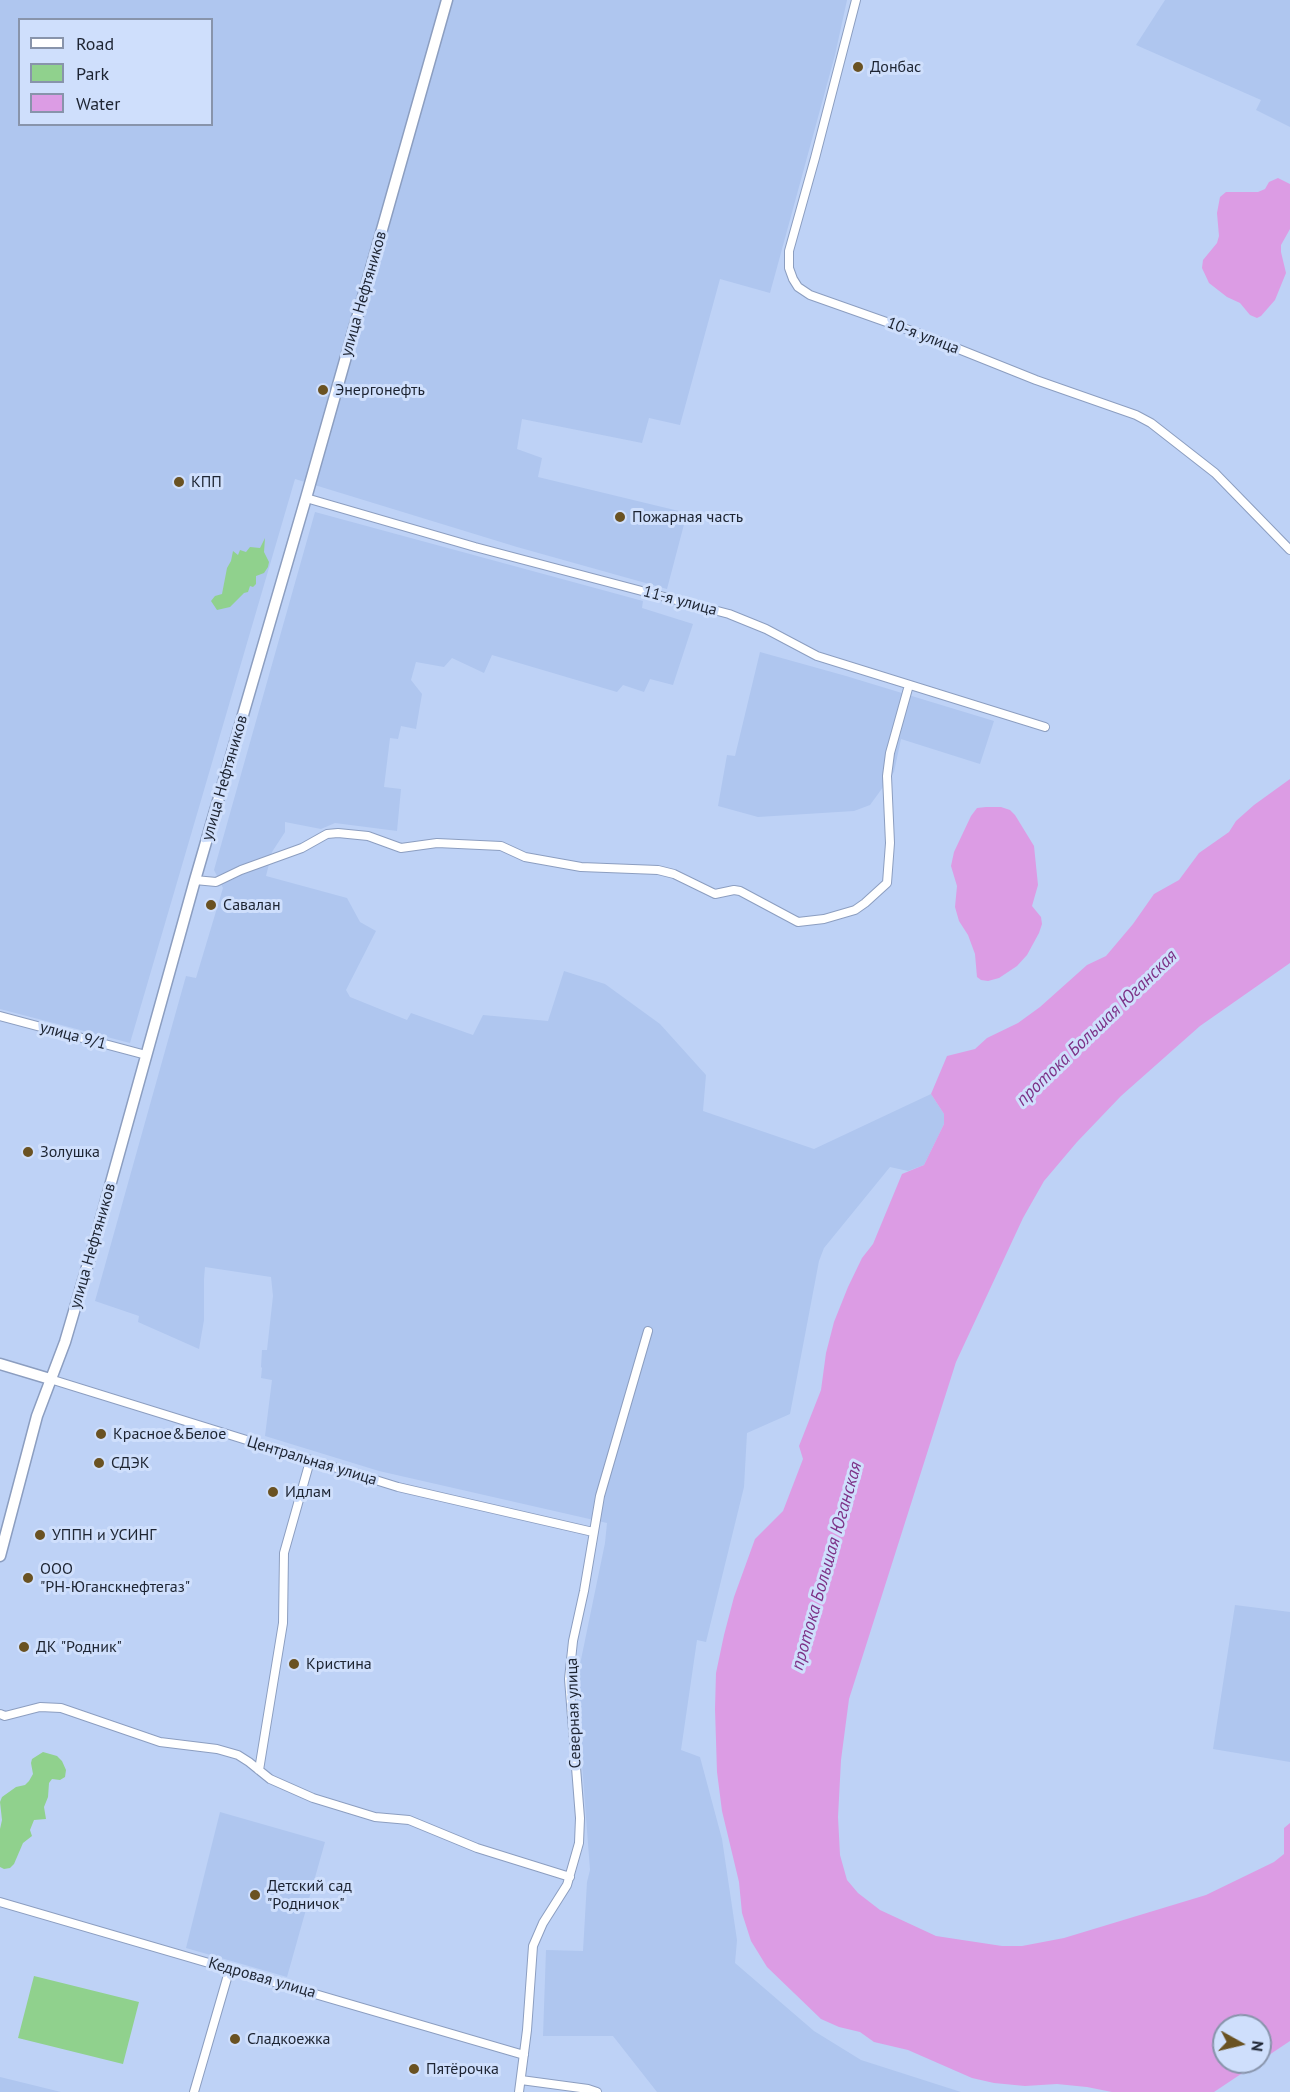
<!DOCTYPE html>
<meta charset="utf-8">
<style>
body{margin:0}
#map{position:relative;width:1290px;height:2092px;overflow:hidden;background:#bed2f6;font-family:"PT Sans",sans-serif}
canvas{display:block}
.legend{position:absolute;left:18px;top:18px;width:195px;height:108px;box-sizing:border-box;background:#cfdffc;border:2px solid #8894ab;margin:0;padding:8px 10px;list-style:none;font-size:18px;color:#1d2432}
.legend li{display:flex;align-items:center;gap:12px;height:30px}
.legend b{width:30px;border:2px solid #8894ab}
.north{position:absolute;left:1212px;top:2014px;width:60px;height:60px;box-sizing:border-box;background:#cfdffc;border:2px solid #8894ab;border-radius:50%;rotate:98deg;font-size:16px;font-weight:700;line-height:24px;text-align:center;color:#1d2432}
.north::after{content:'';display:block;margin:auto;width:21px;height:27px;background:#6a5222;clip-path:polygon(50% 0,100% 100%,50% 72%,0 100%)}
</style>
<div id="map">
<canvas width="1290" height="2092"></canvas>
<ul class="legend">
<li><b style="height:8px;background:#fff"></b>Road</li>
<li><b style="height:16px;background:#90d18d"></b>Park</li>
<li><b style="height:16px;background:#dc9ce4"></b>Water</li>
</ul>
<div class="north">N</div>
</div>
<script>
const context = document.querySelector('canvas').getContext('2d');
context.lineJoin = 'round';
function paint(path, color) { context.fillStyle = color; context.fill(path, 'evenodd'); }
const toPath = rows => new Path2D(rows.map(r => 'M' + r).join(''));
function trace(path, color, width, dash) { context.strokeStyle = color; context.lineWidth = width; context.lineCap = dash ? 'butt' : 'round'; context.setLineDash(dash || []); context.stroke(path); }
function label(font, color, halo, rows, align = 'center') {
  context.font = font + ' "PT Sans",sans-serif'; context.lineWidth = 6; context.setLineDash([]); context.textBaseline = 'middle'; context.strokeStyle = halo; context.fillStyle = color; for (const [text, x, y, turn = 0] of rows) {
    context.save(); context.translate(x, y); context.rotate((+turn || 0) * Math.PI / 180); context.textAlign = isNaN(turn) ? turn : align; if (halo) context.strokeText(text, 0, 0); context.fillText(text, 0, 0); context.restore();
  }
}
const built = toPath([
 [0,0,847,0,835,55,770,293,720,279,680,425,649,418,642,443,522,419,517,449,542,458,538,477,687,513,667,589,517,547,295,479,130,1043,0,1009],
 [20,20,212,20,212,124,20,124],
 [1165,0,1290,0,1290,127,1256,110,1261,100,1136,45],
 [315,512,643,601,642,608,693,624,673,685,650,679,644,692,623,685,617,692,492,655,484,673,452,658,444,667,416,662,411,680,422,694,416,729,401,726,398,739,390,738,384,787,401,789,397,831,335,823,321,829,285,822,285,832,272,852,266,876,347,898,360,922,376,931,346,990,350,997,407,1020,411,1013,473,1035,483,1015,548,1021,564,971,605,984,660,1024,706,1075,703,1111,814,1149,931,1094,944,1114,944,1124,924,1165,908,1171,890,1167,824,1248,819,1261,790,1414,747,1433,744,1487,706,1642,697,1640,681,1750,700,1757,722,1839,737,1940,735,1963,814,2031,861,2060,961,2092,657,2092,613,2036,543,2036,546,1950,583,1951,587,1882,590,1870,576,1684,605,1543,607,1523,379,1471,265,1436,272,1380,261,1378,262,1368,261,1367,262,1350,267,1350,273,1296,271,1277,205,1267,204,1279,204,1320,199,1349,138,1322,139,1316,95,1301,186,976,196,978,223,888,214,870],
 [760,652,846,676,994,721,980,764,901,739,894,772,870,805,854,811,758,817,718,806,727,755,735,756],
 [1235,1605,1290,1612,1290,1762,1213,1749],
 [220,1812,325,1842,287,1977,186,1948],
 [0,2077,61,2092,0,2092]
]);
const green = toPath([
 [265,538,264,552,269,562,268,567,264,573,256,576,256,584,253,587,250,586,248,592,244,593,230,607,217,610,211,601,215,596,222,594,227,568,231,561,233,551,238,555,240,550,246,552,250,547,260,548],
 [43,1752,57,1756,62,1761,66,1770,65,1777,60,1780,52,1779,49,1783,48,1797,44,1807,46,1819,34,1820,30,1830,32,1836,23,1843,14,1864,10,1868,4,1869,0,1867,0,1829,2,1820,0,1802,2,1797,16,1787,25,1785,29,1781,33,1774,31,1763,32,1759],
 [34,1976,139,2002,123,2064,18,2038]
]);
const water = toPath([
 [1278,178,1290,184,1290,229,1281,245,1281,252,1286,273,1275,300,1261,316,1257,318,1250,315,1240,303,1227,297,1209,283,1202,268,1203,260,1217,243,1219,236,1217,213,1220,197,1226,192,1258,192,1265,189,1269,182],
 [1290,779,1290,963,1200,1026,1121,1096,1077,1142,1044,1181,1023,1218,956,1362,849,1699,841,1760,838,1817,840,1855,847,1880,858,1893,880,1910,936,1936,1002,1946,1022,1946,1064,1938,1206,1895,1274,1862,1284,1854,1284,1828,1290,1823,1290,2041,1260,2061,1260,2026,1224,2026,1224,2062,1259,2062,1214,2092,1112,2092,1087,2087,1057,2084,1025,2086,994,2083,972,2078,908,2050,874,2042,860,2032,839,2027,821,2019,767,1967,751,1941,742,1913,739,1882,722,1811,717,1772,715,1709,716,1673,724,1635,734,1597,755,1539,783,1511,803,1459,799,1446,821,1390,826,1353,834,1322,848,1287,862,1258,873,1244,902,1174,924,1165,944,1124,944,1114,931,1094,947,1056,975,1049,987,1038,1018,1023,1040,1007,1087,965,1106,956,1133,924,1154,894,1179,880,1199,853,1229,832,1236,821,1254,805],
 [986,807,1001,807,1010,810,1015,815,1034,846,1038,885,1032,906,1041,917,1042,924,1039,933,1027,955,1017,966,999,978,988,981,981,980,977,977,975,954,968,935,959,921,955,907,957,886,951,866,954,852,971,816,977,808]
]);
const minor = toPath([
 [856,0,815,158,789,251,789,268,793,279,798,287,810,295,926,336,1036,380,1136,415,1151,423,1215,473,1290,550],
 [306,498,475,547,729,614,766,629,817,656,1045,727],
 [195,880,216,882,241,870,302,848,327,834,338,833,368,836,401,848,437,843,501,846,525,857,581,867,658,870,674,874,715,894,734,890,740,891,798,922,824,919,855,910,865,903,887,883,890,843,887,776,890,753,909,685],
 [0,1016,146,1055],
 [50,1379,398,1487,593,1532],
 [0,1714,5,1716,40,1707,61,1708,160,1742,217,1749,238,1755,249,1762,270,1779,313,1798,375,1817,409,1820,477,1848,570,1877],
 [259,1770,283,1623,284,1553,310,1461],
 [0,1902,524,2055],
 [521,2080,588,2089,597,2092],
 [194,2092,230,1968],
 [519,2092,527,2030,533,1946,543,1923,567,1885,579,1843,580,1818,569,1679,573,1641,584,1591,600,1496,648,1331]
]);
const tertiary = toPath([
 [0,1364,50,1379],
 [0,1556,37,1416,65,1342,95,1240,195,880,306,498,447,0]
]);
const markers = [
 [858,67,6,"#6a5222"],
 [323,390,6,"#6a5222"],
 [179,482,6,"#6a5222"],
 [620,517,6,"#6a5222"],
 [211,905,6,"#6a5222"],
 [28,1152,6,"#6a5222"],
 [101,1434,6,"#6a5222"],
 [99,1463,6,"#6a5222"],
 [273,1492,6,"#6a5222"],
 [40,1535,6,"#6a5222"],
 [28,1578,6,"#6a5222"],
 [24,1647,6,"#6a5222"],
 [294,1664,6,"#6a5222"],
 [255,1895,6,"#6a5222"],
 [235,2039,6,"#6a5222"],
 [414,2069,6,"#6a5222"]
];
const poiNames = [
 ["Донбас",870,67],
 ["Энергонефть",335,390],
 ["КПП",191,482],
 ["Пожарная часть",632,517],
 ["Савалан",223,905],
 ["Золушка",40,1152],
 ["Красное&Белое",113,1434],
 ["СДЭК",111,1463],
 ["Идлам",285,1492],
 ["УППН и УСИНГ",52,1535],
 ["ООО",40,1569],
 ["\"РН-Юганскнефтегаз\"",40,1587],
 ["ДК \"Родник\"",36,1647],
 ["Кристина",306,1664],
 ["Детский сад",267,1886],
 ["\"Родничок\"",267,1904],
 ["Сладкоежка",247,2039],
 ["Пятёрочка",426,2069]
];
const streetNames = [
 ["улица Нефтяников",364,294,-74],
 ["10-я улица",923,336,21],
 ["11-я улица",680,601,15],
 ["улица Нефтяников",225,778,-74],
 ["улица 9/1",73,1036,15],
 ["улица Нефтяников",93,1246,-74],
 ["Центральная улица",312,1461,17],
 ["Северная улица",574,1713,-92],
 ["Кедровая улица",262,1978,16]
];
const waterNames = [
 ["протока Большая Юганская",1097,1028,-44],
 ["протока Большая Юганская",827,1566,-74]
];
paint(built, '#afc6ef');
paint(green, '#90d18d');
paint(water, '#dc9ce4');
trace(minor, '#8c9ec0', 10);
trace(tertiary, '#8c9ec0', 13);
trace(minor, '#fff', 8);
trace(tertiary, '#fff', 10);
for (const [x, y, r, color] of markers) { const dot = new Path2D(); dot.arc(x, y, r, 0, 2 * Math.PI); context.fillStyle = color; context.fill(dot); trace(dot, '#cfdffc', 2); }
label('16px', '#1d2432', '#cfdffc', poiNames, 'left');
label('16px', '#1d2432', '#cfdffc', streetNames);
label('italic 18px', '#7d3287', '#cfdffc', waterNames);
</script>
